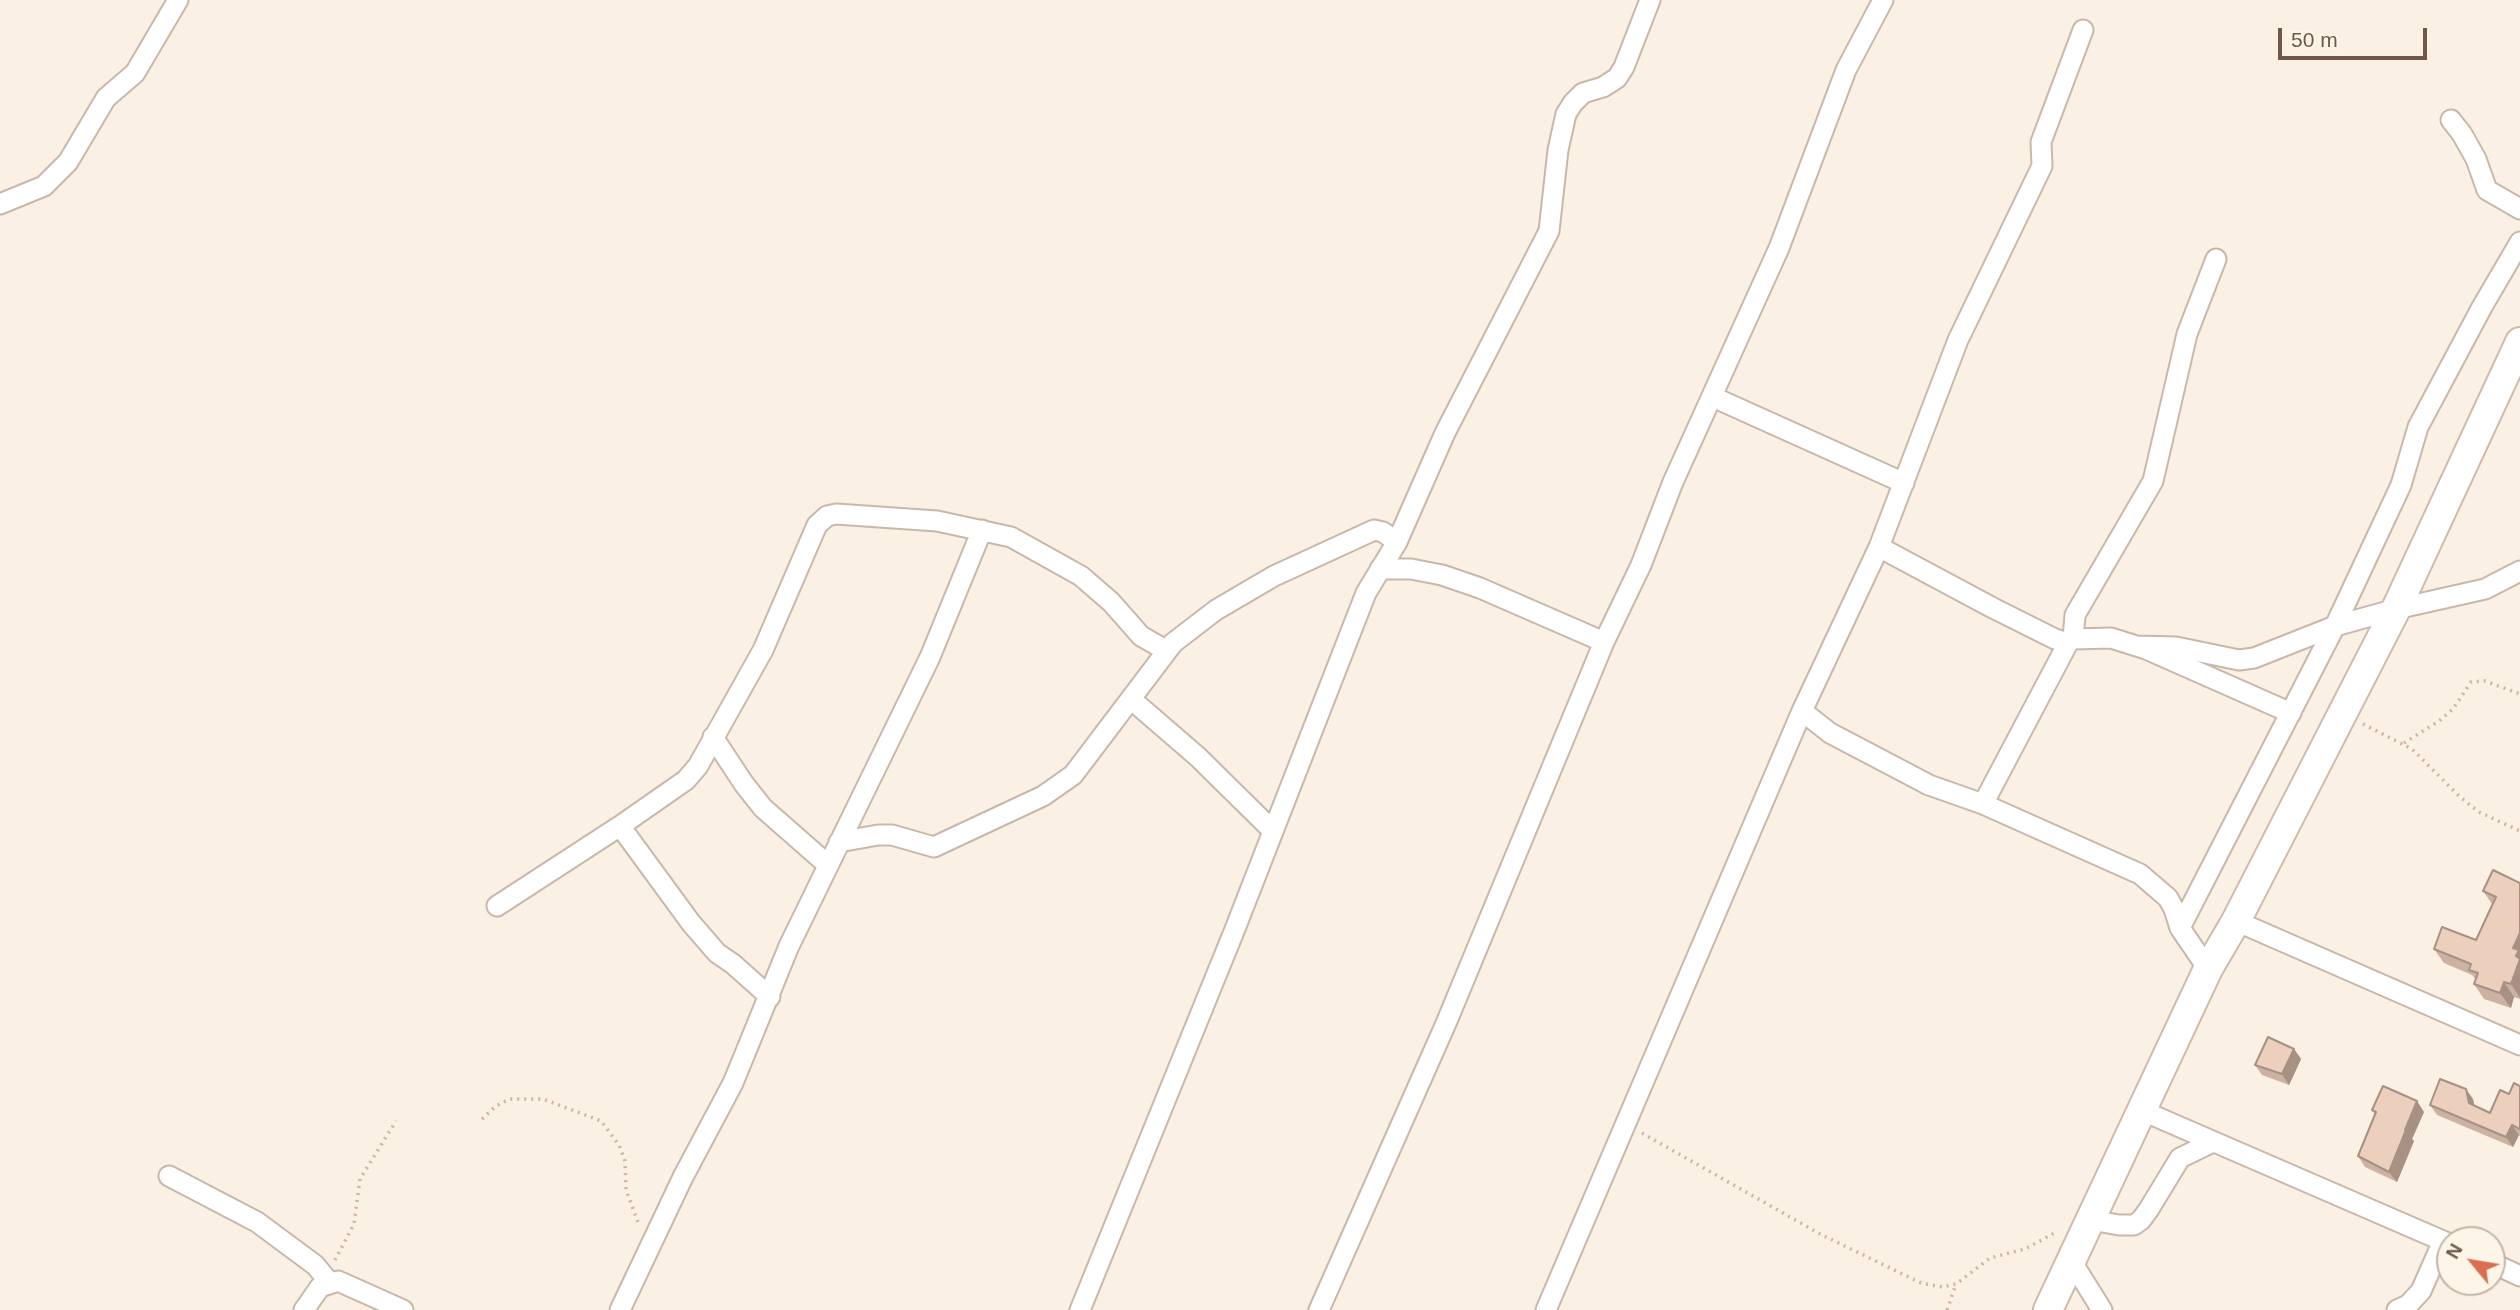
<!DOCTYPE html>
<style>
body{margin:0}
#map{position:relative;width:2520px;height:1310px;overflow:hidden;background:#faf0e3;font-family:Helvetica,sans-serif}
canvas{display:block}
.north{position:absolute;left:2436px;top:1226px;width:70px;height:70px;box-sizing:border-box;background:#fdf5e8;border:2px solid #c4b6a9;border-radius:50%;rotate:300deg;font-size:19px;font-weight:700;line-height:28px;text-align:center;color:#6f584b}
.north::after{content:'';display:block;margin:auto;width:24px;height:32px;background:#da6e52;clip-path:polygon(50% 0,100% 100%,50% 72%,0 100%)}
.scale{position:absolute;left:2278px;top:28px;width:149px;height:32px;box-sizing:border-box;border:4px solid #6f584b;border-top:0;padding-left:9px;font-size:21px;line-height:24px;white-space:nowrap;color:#6f584b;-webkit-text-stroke:5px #fdf5e8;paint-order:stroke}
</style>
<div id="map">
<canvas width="2520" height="1310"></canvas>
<div class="north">N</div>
<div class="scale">50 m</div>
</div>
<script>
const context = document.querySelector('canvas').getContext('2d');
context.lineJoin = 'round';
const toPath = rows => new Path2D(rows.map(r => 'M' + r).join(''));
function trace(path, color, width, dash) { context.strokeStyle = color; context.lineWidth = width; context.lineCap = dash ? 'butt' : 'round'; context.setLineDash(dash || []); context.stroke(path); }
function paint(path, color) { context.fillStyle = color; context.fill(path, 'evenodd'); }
const path = toPath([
 [2363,724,2412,749,2460,797,2479,812,2520,831],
 [2404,743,2439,721,2453,709,2471,682,2485,681,2520,694],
 [482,1119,496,1106,510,1099,543,1099,601,1121,619,1145,625,1161,626,1190,639,1225],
 [1642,1133,1820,1234,1921,1283,1942,1287,1956,1284,1990,1258,2025,1249,2058,1231],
 [335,1260,354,1224,360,1179,396,1121],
 [1947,1310,1956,1284]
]);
const street = toPath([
 [2451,120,2462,134,2476,159,2487,190,2520,209],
 [0,204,44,186,68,162,106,98,135,73,178,0],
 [1713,397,1904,483],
 [1879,547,1993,608,2055,639,2068,643],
 [1380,569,1411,569,1442,575,1480,588,1604,642],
 [2073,639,2075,615,2153,481,2187,334,2216,259],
 [2136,646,2176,647,2239,660,2254,658,2335,626,2401,485,2418,427,2482,307,2520,242],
 [1132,700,1198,757,1273,831],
 [1802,711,1830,733,1929,785,1983,804,2140,874,2168,898,2174,909,2180,928,2208,969],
 [713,737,744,784,763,808,828,865],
 [1983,804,2068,643,2073,639,2111,638,2146,649,2291,713],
 [620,826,691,923,717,953,733,964,770,997],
 [839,842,878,835,892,835,934,847,1043,796,1073,775,1173,643,1216,610,1274,576,1374,530,1383,532,1397,542],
 [497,906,620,826,686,780,698,766,763,650,817,525,827,516,836,514,937,521,1011,537,1081,576,1111,602,1141,636,1167,651],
 [2236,921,2520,1045],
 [2180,928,2335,626,2396,609,2485,589,2520,571],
 [2143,1111,2450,1244],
 [169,1176,257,1222,315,1265,330,1283],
 [2091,1220,2119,1225,2134,1225,2141,1220,2149,1209,2180,1158,2213,1142],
 [2072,1262,2102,1310],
 [2492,1263,2520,1276],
 [304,1310,320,1287,338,1281,403,1310],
 [620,1310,683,1177,733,1083,789,946,930,657,982,530],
 [1080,1310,1235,929,1366,593,1397,542,1445,433,1549,231,1558,150,1566,114,1573,103,1583,93,1603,87,1617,78,1624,67,1650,0],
 [1319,1310,1447,1021,1604,642,1641,565,1673,482,1779,248,1846,70,1883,0],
 [1546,1310,1802,711,1879,547,1958,340,2042,166,2041,142,2083,30],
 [2397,1310,2408,1305,2421,1291,2443,1241]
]);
const secondary = toPath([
 [2048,1310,2208,969,2236,921,2396,609,2520,342]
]);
const wall = toPath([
 [2520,883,2520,999,2514,997,2511,1008,2484,999,2474,984,2476,980,2472,975,2444,963,2434,949,2476,940,2492,904,2483,891],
 [2294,1049,2301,1059,2289,1085,2262,1075,2255,1065],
 [2520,1086,2520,1136,2519,1135,2513,1147,2437,1115,2430,1105,2473,1099,2474,1106,2490,1113,2509,1094],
 [2372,1110,2424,1112,2412,1139,2414,1141,2397,1182,2365,1167,2358,1156,2375,1115]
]);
const shadedWall = toPath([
 [2520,933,2520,998,2511,984,2516,956,2513,948],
 [2504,982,2514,997,2511,1008,2500,993],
 [2294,1049,2301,1059,2289,1085,2282,1074],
 [2466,1089,2473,1099,2476,1113,2469,1103],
 [2417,1101,2424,1112,2412,1139,2414,1141,2397,1182,2389,1172,2405,1130],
 [2512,1125,2519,1135,2513,1147,2506,1137]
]);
const building = toPath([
 [2493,870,2520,883,2520,933,2513,948,2519,950,2516,956,2520,959,2511,984,2504,982,2500,993,2474,984,2478,973,2469,970,2471,964,2434,949,2442,927,2476,940,2496,897,2483,891,2493,870],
 [2268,1037,2294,1049,2282,1074,2255,1065,2268,1037],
 [2440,1079,2466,1089,2469,1103,2490,1113,2500,1090,2509,1094,2514,1083,2520,1086,2520,1129,2512,1125,2506,1137,2430,1105,2440,1079],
 [2383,1086,2417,1101,2405,1130,2406,1130,2389,1172,2358,1156,2376,1112,2372,1110,2383,1086]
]);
trace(street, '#c9b8aa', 23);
trace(secondary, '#cebaab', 32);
trace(path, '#d1b3a0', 3.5, [2, 5]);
trace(street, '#fff', 19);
trace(secondary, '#fff', 28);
paint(wall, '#ccb2a3');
paint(shadedWall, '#a69184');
paint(building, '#edcfbd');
trace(building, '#a69184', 2);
</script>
